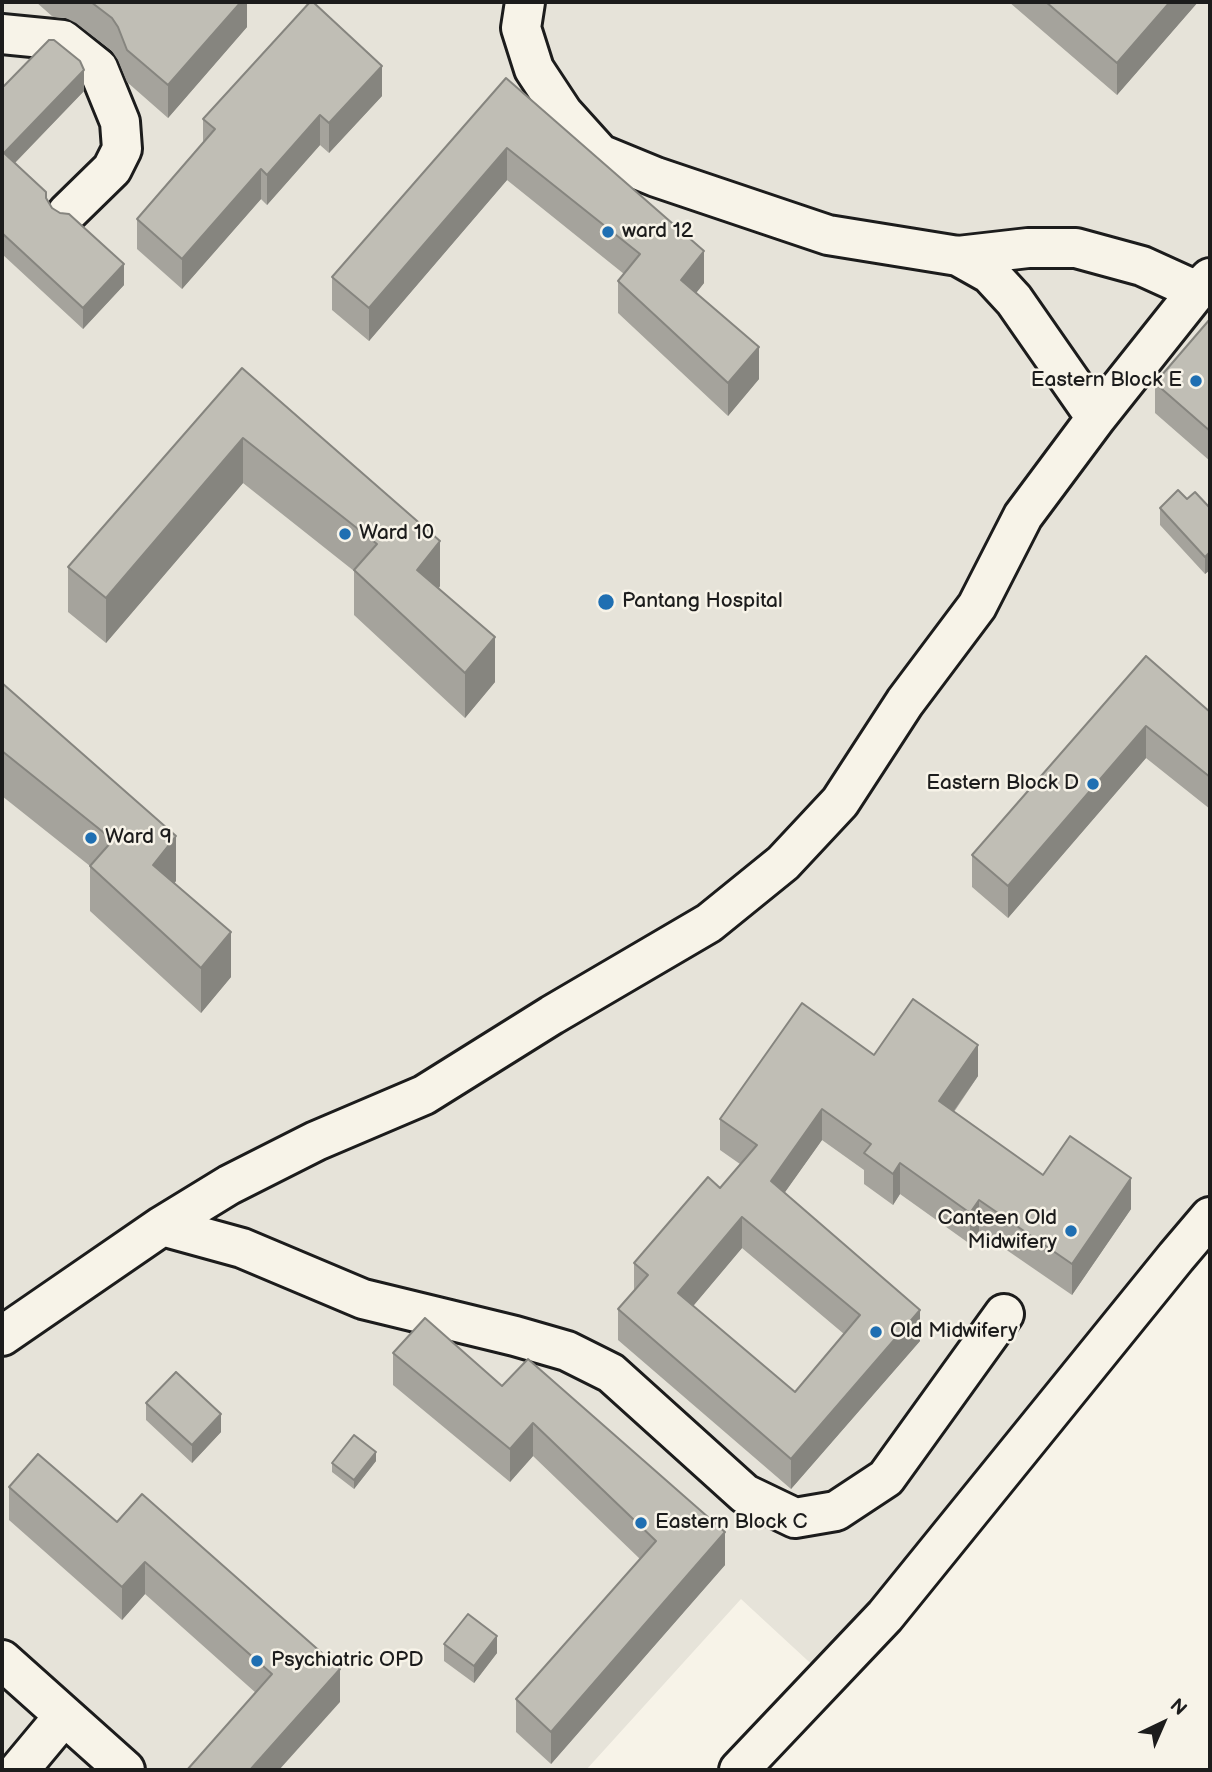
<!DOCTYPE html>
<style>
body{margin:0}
#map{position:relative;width:1212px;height:1772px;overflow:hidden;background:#f7f3e8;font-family:"Balsamiq Sans",sans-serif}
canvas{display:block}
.frame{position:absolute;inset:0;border:4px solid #1c1c1c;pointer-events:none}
.north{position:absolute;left:1128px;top:1688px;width:70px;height:70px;-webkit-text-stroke:5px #f7f3e8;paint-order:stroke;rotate:44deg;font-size:19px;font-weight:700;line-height:28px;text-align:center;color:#1c1c1c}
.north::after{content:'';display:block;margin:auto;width:24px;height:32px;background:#1c1c1c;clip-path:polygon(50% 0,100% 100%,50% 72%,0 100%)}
</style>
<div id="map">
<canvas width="1212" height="1772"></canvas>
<div class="frame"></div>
<div class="north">N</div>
</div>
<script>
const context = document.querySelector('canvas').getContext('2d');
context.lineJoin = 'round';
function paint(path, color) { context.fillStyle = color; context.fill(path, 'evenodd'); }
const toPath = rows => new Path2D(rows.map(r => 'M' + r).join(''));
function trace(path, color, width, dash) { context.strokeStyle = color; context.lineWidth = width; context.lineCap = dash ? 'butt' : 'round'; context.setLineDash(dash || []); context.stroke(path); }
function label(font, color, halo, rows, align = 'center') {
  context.font = font + ' "Balsamiq Sans",sans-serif'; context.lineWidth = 5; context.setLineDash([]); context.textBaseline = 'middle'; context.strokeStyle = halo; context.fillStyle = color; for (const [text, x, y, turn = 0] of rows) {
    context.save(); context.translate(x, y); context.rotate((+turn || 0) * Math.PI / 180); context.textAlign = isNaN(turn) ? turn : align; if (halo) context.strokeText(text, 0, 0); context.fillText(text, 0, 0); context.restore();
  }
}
const built = toPath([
 [2,2,1210,2,1210,1203,820,1672,741,1599,586,1770,2,1770]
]);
const minor = toPath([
 [525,2,521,28,534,69,563,113,600,154,656,177,828,235,958,256,990,274,1014,300,1096,418],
 [2,34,63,40,98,68,120,122,122,149,112,169,67,213],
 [958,256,1028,248,1076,248,1142,266,1197,291],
 [162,1226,242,1248,363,1299,515,1336,567,1351,611,1373,745,1494,795,1518,836,1511,886,1478,1004,1314],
 [2,1336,162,1226,229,1185,316,1141,424,1095,552,1015,709,923,783,863,840,802,905,702,977,606,1023,516,1096,418,1197,291,1210,278],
 [2,1660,125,1770],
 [19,1770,64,1716],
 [739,1770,885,1616,1176,1257,1210,1217]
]);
const wall = toPath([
 [36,2,247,2,247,27,168,118,127,82,118,60,112,51,76,23,66,18,53,17],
 [1009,2,1198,2,1117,95],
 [506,78,704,283,696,293,759,379,728,416,618,313,618,281,624,274,507,180,369,341,332,310,332,277],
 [2,84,4,86,84,91,15,163,46,198,52,208,124,285,83,329,2,254],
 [382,96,329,153,320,145,267,205,261,199,182,289,137,249,137,219,203,144,203,119],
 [1210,319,1210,461,1155,413,1155,383],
 [242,368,440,586,439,588,495,682,465,718,354,615,354,571,243,483,106,643,68,612,68,567],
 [1187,499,1210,508,1210,570,1205,574,1160,525,1160,508],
 [1146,656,1210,712,1210,809,1146,758,1008,918,972,887,972,855],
 [2,683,176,881,174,883,231,977,201,1013,90,911,90,866,2,796],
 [874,1055,978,1076,954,1112,1043,1175,1131,1209,1072,1295,979,1231,970,1244,900,1194,893,1205,864,1184,864,1170,822,1140,784,1193,920,1341,791,1489,618,1340,618,1309,634,1291,634,1263,720,1188,740,1164,720,1150,720,1119],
 [742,1248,844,1334,795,1392,693,1306],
 [393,1353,502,1386,725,1565,551,1764,516,1732,516,1699,640,1559,533,1456,510,1482,393,1385],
 [146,1403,221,1432,192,1463,146,1420],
 [376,1461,354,1489,332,1472,332,1463],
 [9,1487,117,1522,340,1702,256,1693,145,1594,122,1620,9,1520],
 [444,1644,497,1653,474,1683,444,1661]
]);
const shadedWall = toPath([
 [241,2,247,2,247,27,168,118,168,85],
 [1170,2,1198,2,1117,95,1117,63],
 [382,66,382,96,329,153,329,123],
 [84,70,84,91,4,174,4,153],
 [320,115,320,145,267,205,267,175],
 [507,148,507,180,369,341,369,308],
 [261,169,261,199,182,289,182,259],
 [704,251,704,283,681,312,681,280],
 [124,264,124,285,83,329,83,308],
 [759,347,759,379,728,416,728,383],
 [243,438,243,483,106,643,106,598],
 [440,541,440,586,417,614,417,570],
 [1210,552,1210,570,1205,574,1205,557],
 [495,637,495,682,465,718,465,673],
 [1146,726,1146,758,1008,918,1008,886],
 [176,836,176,881,153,910,153,865],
 [231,932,231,977,201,1013,201,968],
 [978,1045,978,1076,939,1132,939,1101],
 [822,1109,822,1140,771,1212,771,1181],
 [900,1163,900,1194,893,1205,893,1174],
 [1131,1178,1131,1209,1072,1295,1072,1264],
 [979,1200,979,1231,970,1244,970,1213],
 [742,1217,742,1248,678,1324,678,1293],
 [920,1310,920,1341,791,1489,791,1459],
 [221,1414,221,1432,192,1463,192,1445],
 [533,1423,533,1456,510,1482,510,1449],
 [376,1452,376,1461,354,1489,354,1480],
 [725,1532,725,1565,551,1764,551,1732],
 [145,1562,145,1594,122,1620,122,1587],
 [497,1636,497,1653,474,1683,474,1666],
 [340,1669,340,1702,279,1770,250,1770]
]);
const building = toPath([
 [91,2,241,2,168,85,127,50,118,27,112,18,91,2],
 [310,2,313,2,382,66,329,123,320,115,267,175,261,169,182,259,137,219,215,129,203,119,310,2],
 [1046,2,1170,2,1117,63,1046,2],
 [49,40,54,40,80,61,84,70,4,153,46,192,46,198,52,208,60,213,69,214,124,264,83,308,2,233,2,84,4,86,49,40],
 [506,78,704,251,681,280,759,347,728,383,618,281,640,254,507,148,369,308,332,277,506,78],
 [1210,319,1210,431,1155,383,1210,319],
 [242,368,440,541,417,570,495,637,465,673,354,570,377,544,243,438,106,598,68,567,242,368],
 [1178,490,1187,499,1195,492,1210,508,1210,552,1205,557,1160,508,1178,490],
 [1146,656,1210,712,1210,777,1146,726,1008,886,972,855,1146,656],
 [2,683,176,836,153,865,231,932,201,968,90,866,113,840,2,751,2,683],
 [913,999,978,1045,939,1101,1043,1175,1070,1136,1131,1178,1072,1264,979,1200,970,1213,900,1163,893,1174,864,1153,871,1144,822,1109,771,1181,920,1310,791,1459,618,1309,648,1275,634,1263,708,1177,720,1188,757,1145,720,1119,802,1003,874,1055,913,999],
 [742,1217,860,1315,795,1392,678,1293,742,1217],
 [425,1318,502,1386,528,1359,725,1532,551,1732,516,1699,656,1541,533,1423,510,1449,393,1353,425,1318],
 [176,1372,221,1414,192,1445,146,1403,176,1372],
 [354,1435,376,1452,354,1480,332,1463,354,1435],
 [38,1454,117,1522,142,1494,340,1669,250,1770,187,1770,272,1674,145,1562,122,1587,9,1487,38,1454],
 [468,1614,497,1636,474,1666,444,1644,468,1614]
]);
const markers = [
 [608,232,7,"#1f6fb2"],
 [1196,381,7,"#1f6fb2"],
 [345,534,7,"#1f6fb2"],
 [606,602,9,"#1f6fb2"],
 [1093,784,7,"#1f6fb2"],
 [91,838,7,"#1f6fb2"],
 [1071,1231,7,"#1f6fb2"],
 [876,1332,7,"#1f6fb2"],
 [641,1523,7,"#1f6fb2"],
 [257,1661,7,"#1f6fb2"]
];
const poiNames = [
 ["ward 12",622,232],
 ["Eastern Block E",1182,381,"right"],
 ["Ward 10",359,534],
 ["Pantang Hospital",622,602],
 ["Eastern Block D",1079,784,"right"],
 ["Ward 9",105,838],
 ["Canteen Old",1057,1219,"right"],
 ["Midwifery",1057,1243,"right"],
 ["Old Midwifery",890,1332],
 ["Eastern Block C",655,1523],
 ["Psychiatric OPD",271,1661]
];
paint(built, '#e6e3d9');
trace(minor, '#1c1c1c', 44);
trace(minor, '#f7f3e8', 38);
paint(wall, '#a5a39c');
paint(shadedWall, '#86857f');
paint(building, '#c0beb5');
trace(building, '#86857f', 2);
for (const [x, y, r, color] of markers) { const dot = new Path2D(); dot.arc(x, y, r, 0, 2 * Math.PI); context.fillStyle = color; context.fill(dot); trace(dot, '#f7f3e8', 2.5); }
label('21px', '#1c1c1c', '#f7f3e8', poiNames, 'left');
</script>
